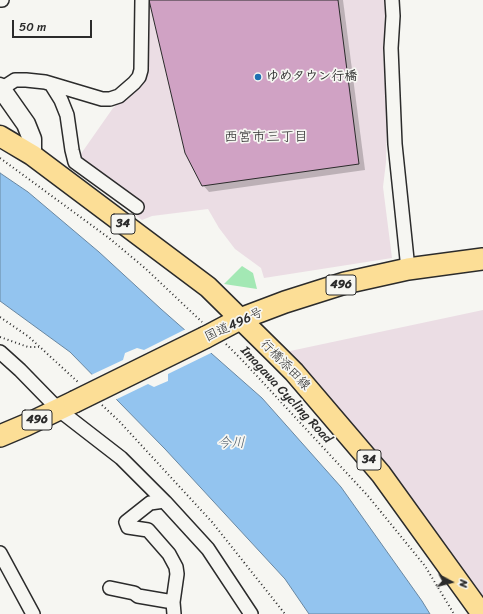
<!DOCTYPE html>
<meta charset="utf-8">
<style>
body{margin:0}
#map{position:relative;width:483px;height:614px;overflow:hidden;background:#f6f6f2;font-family:Sriracha,sans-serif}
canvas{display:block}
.north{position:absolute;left:431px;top:562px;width:40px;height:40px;-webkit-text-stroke:3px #f6f6f2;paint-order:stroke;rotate:97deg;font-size:11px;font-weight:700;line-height:16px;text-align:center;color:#2b2b2b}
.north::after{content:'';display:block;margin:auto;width:14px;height:18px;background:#2b2b2b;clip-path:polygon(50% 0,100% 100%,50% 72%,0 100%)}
.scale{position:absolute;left:12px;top:20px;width:80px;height:18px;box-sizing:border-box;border:2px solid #2b2b2b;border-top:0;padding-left:5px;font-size:12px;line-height:14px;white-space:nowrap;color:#2b2b2b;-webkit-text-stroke:3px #f6f6f2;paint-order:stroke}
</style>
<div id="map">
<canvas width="483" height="614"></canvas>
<div class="north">N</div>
<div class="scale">50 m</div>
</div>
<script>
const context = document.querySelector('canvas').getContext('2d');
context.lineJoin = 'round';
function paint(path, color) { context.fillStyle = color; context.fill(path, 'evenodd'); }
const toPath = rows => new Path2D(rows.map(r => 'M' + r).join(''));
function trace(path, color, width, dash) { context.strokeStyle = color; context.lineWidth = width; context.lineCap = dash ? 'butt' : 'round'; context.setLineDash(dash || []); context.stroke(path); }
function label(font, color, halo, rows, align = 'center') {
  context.font = font + ' Sriracha,"Klee One",sans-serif'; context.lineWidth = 3.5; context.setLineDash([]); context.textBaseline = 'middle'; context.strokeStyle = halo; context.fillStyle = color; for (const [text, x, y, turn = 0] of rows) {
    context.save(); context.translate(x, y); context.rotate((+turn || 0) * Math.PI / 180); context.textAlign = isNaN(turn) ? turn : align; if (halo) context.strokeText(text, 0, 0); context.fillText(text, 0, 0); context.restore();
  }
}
const built = toPath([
 [148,0,384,0,385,11,383,54,387,120,386,162,383,187,392,258,264,278,261,268,235,249,219,228,208,209,152,216,142,220,71,168,113,108,139,86,146,76,149,64],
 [483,310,483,614,276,354]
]);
const green = toPath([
 [242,266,253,273,257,289,224,284]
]);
const water = toPath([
 [0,173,28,192,99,252,161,309,262,398,341,487,422,601,430,614,309,614,285,579,165,449,70,352,0,301,0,173]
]);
const pier = toPath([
 [186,329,213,352,168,374,168,381,154,387,148,384,115,400,91,375,123,360,125,353,137,348,144,350]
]);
const shadow = toPath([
 [152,0,343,0,365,170,209,192,203,185]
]);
const building = toPath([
 [149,0,338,0,359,164,202,186,185,153,149,0]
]);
const path = toPath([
 [0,158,109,238,146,269,202,322],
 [0,317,29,337,79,383],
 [0,337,28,347,39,347],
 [226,344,244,362,368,496,425,566,454,614],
 [102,405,119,421,212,522,285,614]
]);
const minor = toPath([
 [0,0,2,0],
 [392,0,393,16,391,48,395,144,408,269],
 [51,84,61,100,67,115,72,150,75,162,137,207],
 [1,89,15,80,26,80,45,82,102,99,110,99,119,96,134,83,139,77,141,70,142,0],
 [0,352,20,370,59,410,121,458,165,502,208,549,251,614],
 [164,501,150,503,126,522,128,527,148,530,169,554,176,567,177,574,173,602,174,614],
 [0,553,33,614],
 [110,588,134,593,138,596,173,602]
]);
const secondary = toPath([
 [0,87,26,124,32,139,32,155]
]);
const primary = toPath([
 [0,136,32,155,208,287,276,354,294,372,381,474,482,614]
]);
const trunk = toPath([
 [206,337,240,319,285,302,345,283,408,269,483,259],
 [0,436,26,425,74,402]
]);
const trunkBridge = toPath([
 [74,402,206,337]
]);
const markers = [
 [258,77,4,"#1f6fb2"]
];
const shields = [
 [123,224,24],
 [341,285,30],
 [37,420,30],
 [369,460,24]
];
const shieldNames = [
 ["34",123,224],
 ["496",341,285],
 ["496",37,420],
 ["34",369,460]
];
const poiNames = [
 ["ゆめタウン行橋",266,77]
];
const streetNames = [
 ["国道496号",234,325,-25],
 ["行橋添田線",285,365,46],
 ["Imagawa Cycling Road",286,395,47]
];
const neighbourhoodNames = [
 ["西宮市三丁目",266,137]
];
const waterNames = [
 ["今川",231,443]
];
paint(built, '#ebdde4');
paint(green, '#a3e8b4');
paint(water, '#93c4ef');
trace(water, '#6987a1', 1);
paint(pier, '#f6f6f2');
paint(shadow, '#0003');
paint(building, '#d0a2c4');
trace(building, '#2b2b2b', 1);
trace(minor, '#2b2b2b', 16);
trace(secondary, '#2b2b2b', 21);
trace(primary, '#2b2b2b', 23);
trace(trunk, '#2b2b2b', 24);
trace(path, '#2b2b2b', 2, [1, 3]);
trace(minor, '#f6f6f2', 13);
trace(secondary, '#f6f6f2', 18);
trace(primary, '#fcde96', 20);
trace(trunk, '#fcde96', 21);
trace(trunkBridge, '#2b2b2b', 24, []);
trace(trunkBridge, '#fcde96', 21);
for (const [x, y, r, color] of markers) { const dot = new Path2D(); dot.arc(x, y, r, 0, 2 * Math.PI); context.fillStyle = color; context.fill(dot); trace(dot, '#f6f6f2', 1.5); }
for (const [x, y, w] of shields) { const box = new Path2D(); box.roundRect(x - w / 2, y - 10, w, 20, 3); context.fillStyle = '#f6f6f2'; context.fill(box); trace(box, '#2b2b2b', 1); }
label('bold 12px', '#2b2b2b', null, shieldNames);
label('bold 13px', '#2b2b2b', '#f6f6f2', poiNames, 'left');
label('13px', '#2b2b2b', '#f6f6f2', streetNames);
label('14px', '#2b2b2b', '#f6f6f2', neighbourhoodNames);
label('italic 14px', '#4a5966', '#f6f6f2', waterNames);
</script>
